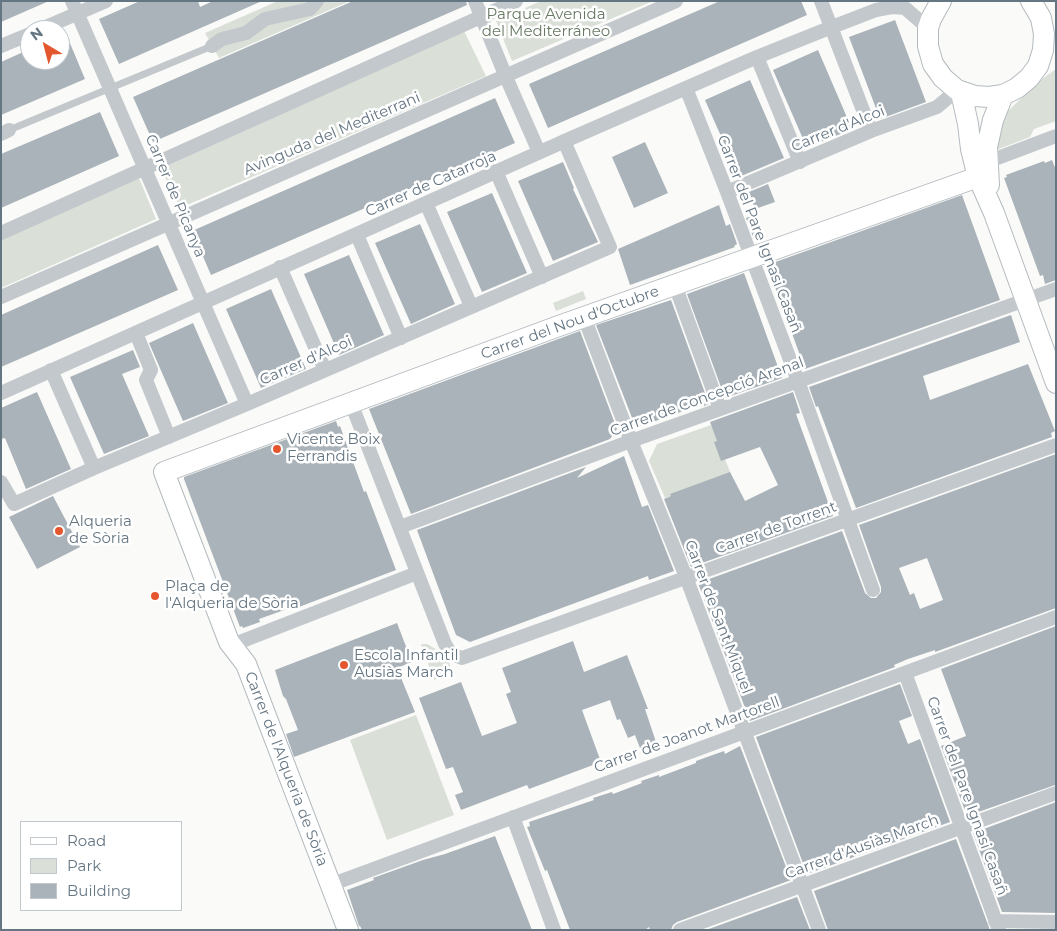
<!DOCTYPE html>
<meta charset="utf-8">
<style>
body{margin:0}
#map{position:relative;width:1057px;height:931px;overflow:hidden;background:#fafaf8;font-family:Montserrat,sans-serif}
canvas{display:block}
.frame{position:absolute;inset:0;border:2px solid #657683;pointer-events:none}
.legend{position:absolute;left:20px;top:821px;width:162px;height:90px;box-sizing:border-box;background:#fff;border:1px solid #c1c8cd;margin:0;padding:6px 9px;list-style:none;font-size:15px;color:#657683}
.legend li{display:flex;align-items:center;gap:10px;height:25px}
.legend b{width:25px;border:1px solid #c1c8cd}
.north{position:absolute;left:20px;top:20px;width:50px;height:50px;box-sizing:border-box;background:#fff;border:1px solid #c1c8cd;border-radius:50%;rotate:323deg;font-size:14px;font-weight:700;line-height:20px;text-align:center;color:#657683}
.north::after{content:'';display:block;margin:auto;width:18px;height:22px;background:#e4572e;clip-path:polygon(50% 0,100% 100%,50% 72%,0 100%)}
</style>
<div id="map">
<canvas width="1057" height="931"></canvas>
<div class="frame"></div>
<ul class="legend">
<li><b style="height:6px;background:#fff"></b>Road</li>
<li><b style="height:14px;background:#dadfd7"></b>Park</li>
<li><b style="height:14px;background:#aab3b9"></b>Building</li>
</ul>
<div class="north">N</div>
</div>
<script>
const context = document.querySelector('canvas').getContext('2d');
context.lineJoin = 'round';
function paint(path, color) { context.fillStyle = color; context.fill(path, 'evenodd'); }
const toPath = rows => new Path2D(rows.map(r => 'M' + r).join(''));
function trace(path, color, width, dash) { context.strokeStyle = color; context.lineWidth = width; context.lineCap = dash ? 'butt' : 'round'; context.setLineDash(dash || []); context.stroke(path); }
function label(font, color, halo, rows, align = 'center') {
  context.font = font + ' Montserrat,sans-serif'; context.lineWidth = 5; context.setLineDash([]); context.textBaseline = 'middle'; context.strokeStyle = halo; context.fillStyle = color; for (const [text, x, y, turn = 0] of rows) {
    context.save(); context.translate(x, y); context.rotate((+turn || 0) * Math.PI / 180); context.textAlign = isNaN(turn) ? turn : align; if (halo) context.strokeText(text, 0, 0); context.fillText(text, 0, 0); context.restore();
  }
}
const green = toPath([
 [278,1,350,1,219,58,205,33],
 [541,1,653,1,512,61,496,21],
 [464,31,486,76,180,208,161,169],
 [1056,69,1056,121,1034,129,1030,137,999,149,996,149,999,128,1007,112,1038,82],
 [139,178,156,219,1,288,1,240],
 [583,291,586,299,556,311,553,303],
 [711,425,731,474,665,498,649,461,657,444],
 [421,644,427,644,446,655,453,673,434,680],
 [416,715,454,815,387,840,350,740]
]);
const building = toPath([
 [1,1,49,1,1,22],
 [140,1,198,1,200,7,213,1,262,1,119,64,99,19],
 [353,1,466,1,467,5,153,142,133,97],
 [720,1,801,1,807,15,548,128,529,84],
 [895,20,926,102,880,119,849,37],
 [64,29,85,79,1,115,1,62,30,49,30,60,60,60,60,30],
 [818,50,852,129,807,148,773,70],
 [750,80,784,158,739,177,705,100],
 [495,98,515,143,211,275,192,231],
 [100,112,119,156,1,208,1,154],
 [645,142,668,193,634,208,612,157],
 [1052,160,1056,170,1056,280,1045,284,1043,275,1040,276,1004,178,1007,177,1006,175,1044,161,1045,163],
 [563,162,574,188,573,189,598,242,553,261,518,181],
 [768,184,775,202,755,209,749,192],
 [492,193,527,273,482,292,447,212],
 [962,195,1000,300,805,369,767,265],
 [719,205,726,226,730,224,737,244,734,246,735,247,630,285,618,249],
 [757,214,764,235,754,239,746,218],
 [420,224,455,304,411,324,375,243],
 [158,245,178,290,1,367,1,315],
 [349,255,384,335,339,355,304,274],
 [744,273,782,378,725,398,687,294],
 [271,289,306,369,261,388,226,309],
 [671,300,709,404,704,406,703,404,636,428,596,325],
 [1011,315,1020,342,923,376,930,400,1028,364,1055,431,1051,433,1052,437,856,508,818,406,816,407,809,387],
 [193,323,228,403,183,421,149,343],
 [580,331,617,429,610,439,411,514,369,409],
 [133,350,140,367,122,374,149,436,104,454,70,377],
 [37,392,71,469,26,489,5,438,1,439,1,408],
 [793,392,800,413,796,414,833,516,691,567,664,499,671,496,670,494,730,472,745,501,778,485,760,447,721,461,714,442,717,441,710,422],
 [336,421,338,427,340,426,364,492,366,491,396,570,291,610,290,608,259,619,260,622,243,628,242,626,240,627,184,479,184,477],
 [1056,454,1056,608,935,652,935,650,908,659,894,665,895,667,750,721,698,583,842,531,865,593,871,598,876,598,881,592,881,587,859,525],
 [927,558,943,600,920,609,914,593,910,595,899,568],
 [624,456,642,507,648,505,674,571,649,580,648,576,470,642,456,635,417,530,586,467,577,478],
 [53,496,80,547,37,569,9,517],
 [397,623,412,662,397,668,415,712,294,757,286,734,298,730,286,699,283,696,275,670],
 [1056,626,1055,785,967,816,941,746,966,736,941,669],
 [573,641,584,672,627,655,648,709,645,709,656,742,640,748,635,735,628,738,620,719,617,720,610,700,582,710,601,762,529,789,527,785,461,810,455,795,463,792,453,767,446,769,419,698,461,682,482,736,517,723,506,694,511,692,502,668],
 [900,684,912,716,899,721,908,744,920,739,950,822,807,874,756,737],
 [740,746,791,880,677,922,673,925,671,930,650,930,649,927,645,930,570,930,547,870,545,871,527,827,530,826,529,822,594,800,593,798,612,792,613,794,642,783,641,781,659,775,659,777,696,763,696,761,724,751,725,754],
 [1056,802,1056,913,1002,912,973,833],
 [495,836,532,930,362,930,360,926,359,926,347,890,374,880,373,878,423,860,445,854],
 [956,839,990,930,828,930,814,891],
 [797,897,810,930,706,930]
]);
const lane = toPath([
 [9,130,212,46]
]);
const street = toPath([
 [72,1,247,404],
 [475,1,506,77,539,152],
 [821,1,871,131],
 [39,30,106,1],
 [1,46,30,34],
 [212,46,222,39,246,33,265,19,310,9,317,1],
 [757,57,800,162],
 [686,88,727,192,798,381,873,590],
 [1,134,9,130],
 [987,162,1056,136],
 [496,171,542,277],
 [727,192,871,131,937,107,957,90],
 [426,203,471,306],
 [1,233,516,1],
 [357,235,401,338],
 [280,267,325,370],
 [675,285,720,409],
 [1,297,676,1],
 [584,317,631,441,686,577,819,930],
 [136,333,151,370,146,380,169,437],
 [51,370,94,468],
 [1,393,567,140,757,57,832,27,876,10,892,7,905,8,928,28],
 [351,403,445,644,451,654,462,658,1056,445],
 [1,482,14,504,94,468,247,404,610,247,564,141],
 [400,527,631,441,1056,289],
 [232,645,417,573],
 [905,673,999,930],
 [513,817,554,930],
 [330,885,1056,617],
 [995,921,1056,922],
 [680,930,1056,793]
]);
const secondary = toPath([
 [941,1,931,19,928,28,928,46,933,64,943,78,957,90,975,96,989,97,1003,95,1017,88,1029,78,1038,66,1043,50,1044,34,1041,18,1031,1],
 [961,92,968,124,971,149,978,177,994,213,1056,383],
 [989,185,987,147,993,120,1003,95],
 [348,930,246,664,229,642,164,472,556,327,978,177]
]);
const markers = [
 [277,449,5,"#e4572e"],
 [59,531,5,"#e4572e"],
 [155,596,5,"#e4572e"],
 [344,665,5,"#e4572e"]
];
const parkNames = [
 ["Parque Avenida",546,15],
 ["del Mediterráneo",546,32]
];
const streetNames = [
 ["Carrer d'Alcoi",838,129,-22],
 ["Avinguda del Mediterrani",332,134,-23],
 ["Carrer de Catarroja",431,184,-24],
 ["Carrer de Picanya",175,196,67],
 ["Carrer del Pare Ignasi Casañ",759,234,69],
 ["Carrer del Nou d'Octubre",570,323,-20],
 ["Carrer d'Alcoi",306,361,-24],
 ["Carrer de Concepció Arenal",707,397,-20],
 ["Carrer de Torrent",776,528,-20],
 ["Carrer de Sant Miquel",718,617,69],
 ["Carrer de Joanot Martorell",687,735,-20],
 ["Carrer de l'Alqueria de Sòria",286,769,69],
 ["Carrer del Pare Ignasi Casañ",967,796,70],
 ["Carrer d'Ausiàs March",862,847,-20]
];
const poiNames = [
 ["Vicente Boix",287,440],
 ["Ferrandis",287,457],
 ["Alqueria",69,522],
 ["de Sòria",69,539],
 ["Plaça de",165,587],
 ["l'Alqueria de Sòria",165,604],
 ["Escola Infantil",354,656],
 ["Ausiàs March",354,673]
];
paint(green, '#dadfd7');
paint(building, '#aab3b9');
trace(secondary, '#b3babf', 22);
trace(lane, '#c3c8cc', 7);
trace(street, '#c3c8cc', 14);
trace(secondary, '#fff', 20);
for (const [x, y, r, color] of markers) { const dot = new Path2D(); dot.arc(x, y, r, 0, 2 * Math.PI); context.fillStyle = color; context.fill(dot); trace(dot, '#fff', 2); }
label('15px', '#687a64', '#fff', parkNames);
label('15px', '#657683', '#fff', streetNames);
label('15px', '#657683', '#fff', poiNames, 'left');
</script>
